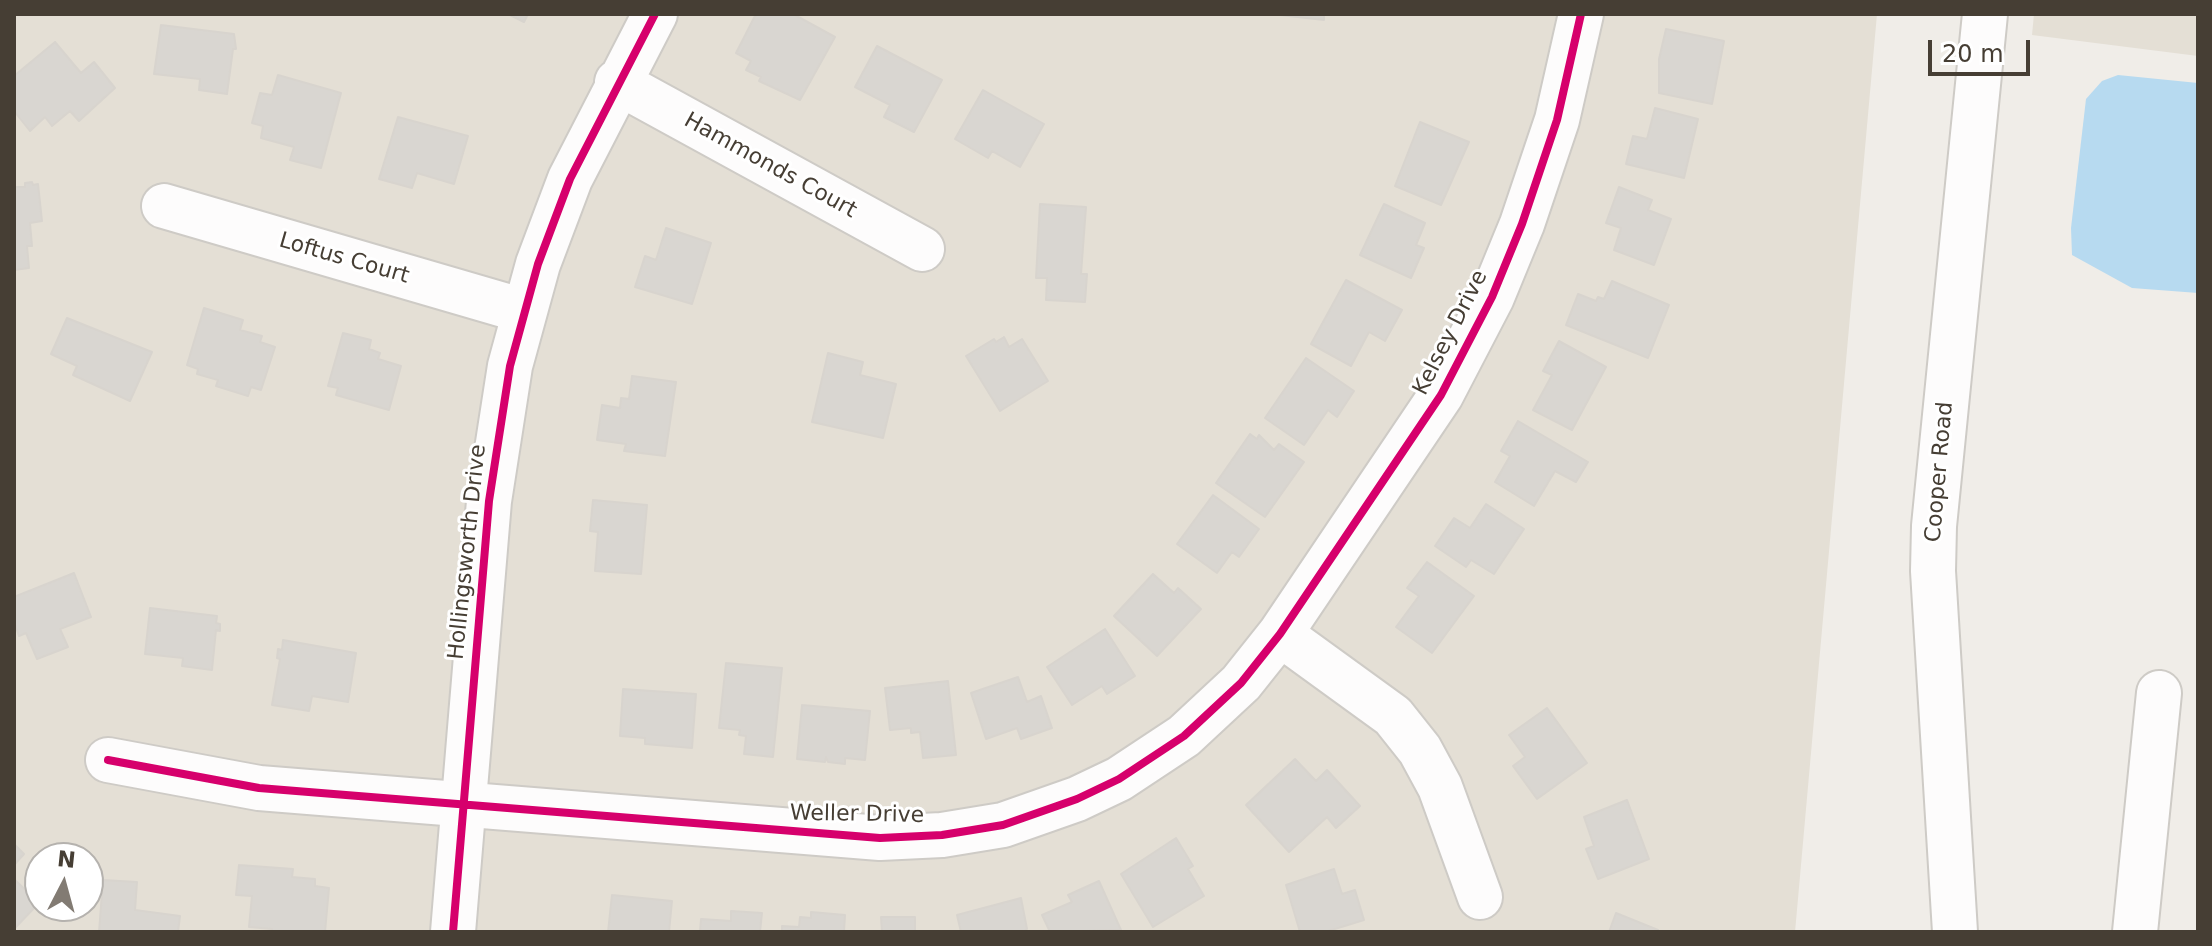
<!DOCTYPE html>
<style>
body{margin:0}
#map{position:relative;width:2212px;height:946px;overflow:hidden;background:#f0ede8;font-family:"DejaVu Sans",sans-serif}
canvas{display:block}
.frame{position:absolute;inset:0;border:16px solid #463e34;pointer-events:none}
.north{position:absolute;left:24px;top:842px;width:80px;height:80px;box-sizing:border-box;background:#fff;border:2px solid #b5b2ae;border-radius:50%;rotate:6deg;font-size:22px;font-weight:700;line-height:32px;text-align:center;color:#463e34}
.north::after{content:'';display:block;margin:auto;width:28px;height:36px;background:#827b73;clip-path:polygon(50% 0,100% 100%,50% 72%,0 100%)}
.scale{position:absolute;left:1928px;top:40px;width:102px;height:36px;box-sizing:border-box;border:4px solid #463e34;border-top:0;padding-left:10px;font-size:24px;line-height:28px;white-space:nowrap;color:#463e34;-webkit-text-stroke:6px #fff;paint-order:stroke}
</style>
<div id="map">
<canvas width="2212" height="946"></canvas>
<div class="frame"></div>
<div class="north">N</div>
<div class="scale">20 m</div>
</div>
<script>
const context = document.querySelector('canvas').getContext('2d');
context.lineJoin = 'round';
function paint(path, color) { context.fillStyle = color; context.fill(path, 'evenodd'); }
const toPath = rows => new Path2D(rows.map(r => 'M' + r).join(''));
function trace(path, color, width, dash) { context.strokeStyle = color; context.lineWidth = width; context.lineCap = dash ? 'butt' : 'round'; context.setLineDash(dash || []); context.stroke(path); }
function label(font, color, halo, rows, align = 'center') {
  context.font = font + ' "DejaVu Sans",sans-serif'; context.lineWidth = 6; context.setLineDash([]); context.textBaseline = 'middle'; context.strokeStyle = halo; context.fillStyle = color; for (const [text, x, y, turn = 0] of rows) {
    context.save(); context.translate(x, y); context.rotate((+turn || 0) * Math.PI / 180); context.textAlign = isNaN(turn) ? turn : align; if (halo) context.strokeText(text, 0, 0); context.fillText(text, 0, 0); context.restore();
  }
}
const residential = toPath([
 [14,14,1877,14,1795,932,14,932],
 [40,858,88,858,88,906,40,906],
 [2034,14,2198,14,2198,56,2032,35]
]);
const water = toPath([
 [2118,75,2198,83,2198,293,2132,288,2072,255,2071,228,2086,99,2102,81]
]);
const building = toPath([
 [508,14,528,14,524,22,508,14],
 [756,14,793,14,835,37,800,100,759,81,761,77,746,70,751,61,736,53,756,14],
 [1271,14,1324,14,1324,20,1271,14],
 [161,25,234,34,236,49,233,49,227,94,199,90,200,79,154,74,161,25],
 [1666,29,1724,41,1712,104,1659,93,1659,59,1666,29],
 [55,42,81,73,94,62,115,88,79,121,70,111,52,126,45,117,30,131,14,111,14,76,55,42],
 [877,46,942,80,914,132,884,117,890,105,855,87,877,46],
 [278,75,341,93,321,168,290,160,294,147,261,138,263,126,252,123,260,93,272,95,278,75],
 [983,90,1044,124,1020,167,992,151,988,158,955,139,983,90],
 [1655,108,1698,119,1684,178,1626,164,1633,136,1647,139,1655,108],
 [398,117,468,136,454,184,417,173,412,188,379,179,398,117],
 [1420,122,1469,142,1441,205,1395,186,1420,122],
 [32,182,33,185,38,184,42,221,30,223,32,246,27,246,29,268,14,270,14,187,25,187,25,183,32,182],
 [1619,187,1652,200,1648,210,1671,219,1654,265,1614,250,1621,228,1606,223,1619,187],
 [1040,204,1086,207,1081,274,1087,274,1085,302,1046,300,1047,278,1036,278,1040,204],
 [1384,204,1425,223,1416,245,1424,248,1411,278,1360,255,1384,204],
 [666,228,711,243,692,304,635,287,645,256,656,260,666,228],
 [1346,280,1402,310,1385,341,1369,332,1351,366,1311,344,1346,280],
 [1612,281,1669,305,1648,358,1566,325,1578,294,1596,301,1598,297,1604,299,1612,281],
 [204,308,243,320,240,330,262,336,260,342,275,347,261,390,251,387,248,396,216,386,218,380,197,374,198,369,187,365,204,308],
 [67,318,152,352,130,401,73,375,77,366,51,354,67,318],
 [343,333,371,340,369,349,380,353,378,359,401,366,389,410,336,395,338,388,328,386,343,333],
 [1004,337,1009,347,1022,339,1048,381,1000,411,966,356,994,339,996,342,1004,337],
 [1559,341,1606,367,1572,430,1533,410,1552,375,1543,371,1559,341],
 [828,353,863,362,860,375,896,384,883,438,812,422,828,353],
 [1306,358,1354,391,1337,417,1328,410,1304,445,1265,418,1306,358],
 [632,376,676,382,665,456,624,451,626,444,597,440,602,405,620,408,621,398,629,399,632,376],
 [1518,421,1588,462,1576,482,1555,471,1534,506,1495,482,1510,456,1501,451,1518,421],
 [1250,434,1257,439,1259,435,1274,450,1279,444,1304,462,1265,517,1216,483,1250,434],
 [1213,495,1259,529,1239,557,1232,552,1217,573,1177,544,1213,495],
 [593,500,647,505,641,574,595,571,598,532,590,531,593,500],
 [1486,504,1524,529,1494,574,1471,560,1466,567,1435,546,1454,518,1470,528,1486,504],
 [1427,562,1474,596,1432,653,1396,627,1419,596,1407,588,1427,562],
 [74,573,91,617,60,629,68,647,37,659,26,633,19,636,14,622,14,597,74,573],
 [1153,574,1174,593,1178,588,1201,609,1157,656,1114,616,1153,574],
 [150,608,217,616,216,623,220,624,220,631,216,630,212,670,182,666,183,658,145,654,150,608],
 [1105,629,1135,676,1107,694,1102,686,1072,705,1047,667,1105,629],
 [283,640,356,653,348,702,312,696,309,711,272,705,280,659,277,658,278,649,282,650,283,640],
 [726,663,782,668,773,757,744,754,746,736,739,735,740,730,719,728,726,663],
 [1018,677,1027,702,1041,696,1052,728,1021,739,1017,728,986,739,971,693,1018,677],
 [948,681,956,755,923,758,920,732,911,733,911,728,890,730,885,688,948,681],
 [623,689,696,694,692,748,645,744,645,738,620,736,623,689],
 [802,705,870,711,865,760,845,758,845,764,828,762,826,757,825,762,797,759,802,705],
 [1547,708,1587,763,1537,799,1513,766,1525,757,1509,735,1547,708],
 [1295,759,1316,781,1327,770,1360,806,1336,828,1327,817,1289,852,1246,805,1295,759],
 [1627,800,1649,859,1598,879,1586,849,1594,846,1584,817,1627,800],
 [1176,838,1193,866,1188,869,1204,896,1153,927,1121,874,1176,838],
 [14,844,24,854,14,865,14,844],
 [239,865,293,869,292,877,315,879,315,886,329,888,325,932,272,932,272,929,249,927,252,896,236,895,239,865],
 [1334,869,1342,894,1355,890,1364,920,1325,932,1300,932,1286,885,1334,869],
 [14,879,39,903,14,929,14,879],
 [103,880,137,882,135,910,180,916,178,932,99,932,103,880],
 [1099,881,1121,930,1050,932,1042,915,1072,902,1068,895,1099,881],
 [612,895,672,901,669,932,608,932,612,895],
 [1021,898,1027,929,1023,932,961,932,957,915,1021,898],
 [731,911,762,913,760,932,700,932,701,919,731,921,731,911],
 [811,912,845,915,844,932,782,932,782,926,799,927,800,917,811,918,811,912],
 [1616,913,1658,930,1657,932,1609,932,1616,913],
 [881,917,915,917,915,932,882,932,881,917]
]);
const minor = toPath([
 [617,82,922,249],
 [164,206,524,311],
 [1280,634,1393,716,1420,750,1440,787,1480,897],
 [108,760,259,788,880,838,942,835,1003,825,1077,799,1119,779,1184,736,1241,683,1280,634,1441,395,1492,297,1522,224,1557,120,1581,14],
 [453,932,489,501,510,366,538,264,570,179,655,14],
 [1955,932,1933,571,1934,526,1985,14],
 [2135,932,2159,693]
]);
const cycleway = toPath([
 [108,760,259,788,880,838,942,835,1003,825,1077,799,1119,779,1184,736,1241,683,1280,634,1441,395,1492,297,1522,224,1557,120,1581,14],
 [453,932,489,501,510,366,538,264,570,179,655,14]
]);
const streetNames = [
 ["Hammonds Court",770,166,29],
 ["Loftus Court",344,259,16],
 ["Kelsey Drive",1451,333,-63],
 ["Cooper Road",1940,472,-85],
 ["Hollingsworth Drive",468,552,-84],
 ["Weller Drive",857,815,1]
];
paint(residential, '#e4dfd5');
paint(water, '#b7daf0');
paint(building, '#d9d6d1');
trace(building, '#d8d4ce', 2);
trace(minor, '#cecbc6', 48);
trace(minor, '#fdfcfc', 44);
trace(cycleway, '#d6006c', 8);
label('22px', '#463e34', '#fff', streetNames);
</script>
